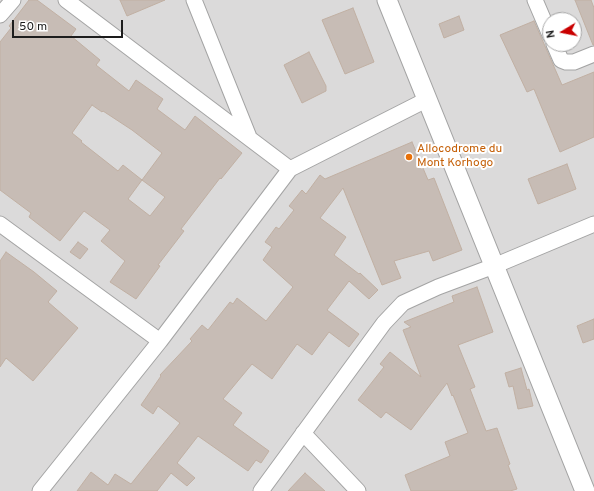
<!DOCTYPE html>
<style>
body{margin:0}
#map{position:relative;width:594px;height:491px;overflow:hidden;background:#efeae2;font-family:Overpass,sans-serif}
canvas{display:block}
.north{position:absolute;left:542px;top:12px;width:40px;height:40px;box-sizing:border-box;background:#fff;border:1px solid #a5a5a5;border-radius:50%;rotate:260deg;font-size:11px;font-weight:700;line-height:16px;text-align:center;color:#1d1d1d}
.north::after{content:'';display:block;margin:auto;width:14px;height:18px;background:#c90000;clip-path:polygon(50% 0,100% 100%,50% 72%,0 100%)}
.scale{position:absolute;left:12px;top:20px;width:111px;height:18px;box-sizing:border-box;border:2px solid #1d1d1d;border-top:0;padding-left:5px;font-size:12px;line-height:14px;white-space:nowrap;color:#1d1d1d;-webkit-text-stroke:3px #fff;paint-order:stroke}
</style>
<div id="map">
<canvas width="594" height="491"></canvas>
<div class="north">N</div>
<div class="scale">50 m</div>
</div>
<script>
const context = document.querySelector('canvas').getContext('2d');
context.lineJoin = 'round';
function paint(path, color) { context.fillStyle = color; context.fill(path, 'evenodd'); }
const toPath = rows => new Path2D(rows.map(r => 'M' + r).join(''));
function trace(path, color, width, dash) { context.strokeStyle = color; context.lineWidth = width; context.lineCap = dash ? 'butt' : 'round'; context.setLineDash(dash || []); context.stroke(path); }
function label(font, color, halo, rows, align = 'center') {
  context.font = font + ' Overpass,sans-serif'; context.lineWidth = 4; context.setLineDash([]); context.textBaseline = 'middle'; context.strokeStyle = halo; context.fillStyle = color; for (const [text, x, y, turn = 0] of rows) {
    context.save(); context.translate(x, y); context.rotate((+turn || 0) * Math.PI / 180); context.textAlign = isNaN(turn) ? turn : align; if (halo) context.strokeText(text, 0, 0); context.fillText(text, 0, 0); context.restore();
  }
}
const residential = toPath([
 [0,0,594,0,594,491,0,491],
 [550,20,574,20,574,44,550,44]
]);
const building = toPath([
 [29,0,37,0,76,29,71,36,100,60,96,65,129,91,136,80,163,99,157,109,185,130,195,116,242,153,221,179,220,178,181,229,184,231,158,265,160,266,136,299,110,282,125,261,101,241,110,230,84,211,60,241,29,217,31,213,0,190,0,42,11,28,9,26,29,0],
 [92,105,102,112,103,111,132,130,162,153,142,180,123,165,118,171,81,142,82,141,72,133,92,105],
 [142,180,165,197,150,216,128,199,142,180],
 [120,0,165,0,127,16,120,0],
 [575,0,591,0,594,8,594,45,593,45,575,0],
 [353,8,374,62,345,74,322,20,353,8],
 [459,16,464,30,444,38,439,24,459,16],
 [534,21,562,85,594,72,594,137,560,152,534,89,527,92,500,35,534,21],
 [309,52,326,86,326,91,302,103,284,65,309,52],
 [412,142,428,180,434,178,462,250,433,261,429,251,394,261,401,278,382,285,343,188,320,218,346,237,334,255,359,274,360,273,378,290,369,299,349,281,327,310,359,334,349,347,329,332,312,355,297,344,272,379,252,364,223,399,242,413,233,425,269,451,261,463,256,460,248,471,198,436,177,463,195,478,187,486,171,473,157,491,77,491,91,472,108,485,115,474,131,484,180,423,158,406,153,414,141,405,161,376,160,375,192,341,190,339,202,325,208,330,230,302,233,304,237,298,266,321,293,287,263,260,272,247,265,242,276,227,279,229,294,210,289,206,302,190,306,194,320,175,325,179,412,142],
 [567,164,576,189,538,204,528,179,567,164],
 [78,242,88,249,80,259,70,252,78,242],
 [6,252,34,272,57,291,48,302,78,328,33,381,6,358,0,367,0,261,6,252],
 [477,287,493,332,458,345,475,387,470,389,486,431,497,428,510,464,508,465,517,489,510,491,411,491,405,475,450,456,445,442,468,433,453,395,452,396,447,383,411,430,386,412,381,418,358,400,384,367,380,364,390,352,421,377,403,330,411,327,404,322,454,302,452,296,477,287],
 [594,319,594,339,583,343,577,326,594,319],
 [521,368,527,390,529,389,533,406,518,409,513,386,509,387,505,373,521,368],
 [305,473,325,491,288,491,305,473]
]);
const minor = toPath([
 [66,0,290,169],
 [194,0,249,137],
 [535,0,550,35],
 [0,15,13,0],
 [554,44,561,60,566,62,574,62,594,54],
 [0,224,160,341],
 [303,433,358,491],
 [40,491,160,341,290,169,428,99],
 [261,491,384,323,403,303,438,287,494,266,594,224]
]);
const tertiary = toPath([
 [387,0,585,491]
]);
const markers = [
 [409,157,4,"#e8710a"]
];
const foodNames = [
 ["Allocodrome du",417,150],
 ["Mont Korhogo",417,164]
];
paint(residential, '#dbdada');
paint(building, '#c7bcb5');
trace(building, '#c1b0a3', 1);
trace(minor, '#a4a4a4', 17);
trace(tertiary, '#a4a4a4', 21);
trace(minor, '#fff', 15);
trace(tertiary, '#fff', 19);
for (const [x, y, r, color] of markers) { const dot = new Path2D(); dot.arc(x, y, r, 0, 2 * Math.PI); context.fillStyle = color; context.fill(dot); trace(dot, '#fff', 1.5); }
label('12px', '#c56008', '#fff', foodNames, 'left');
</script>
